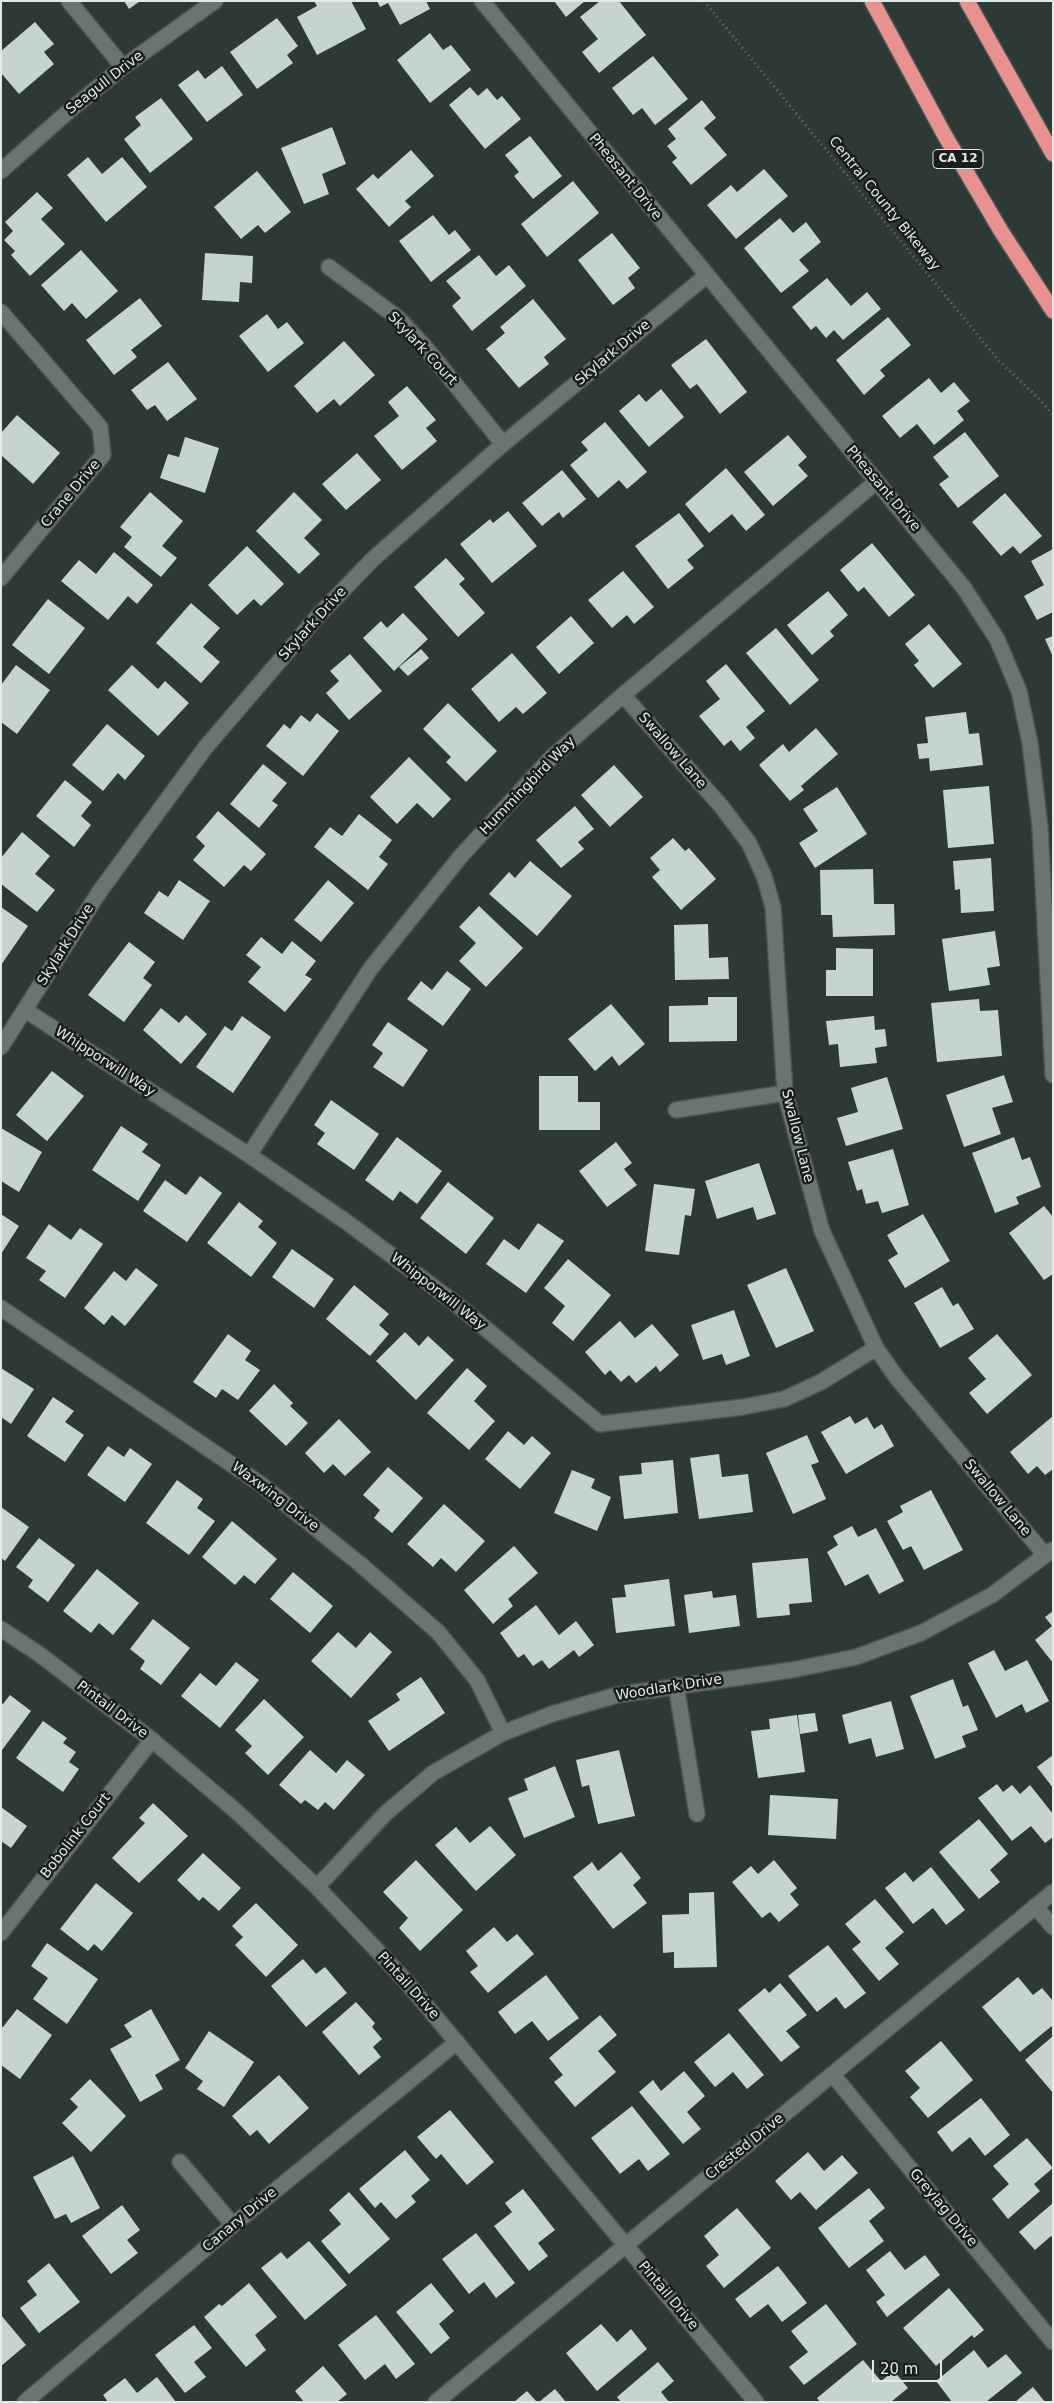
<!DOCTYPE html>
<style>
body{margin:0}
#map{position:relative;width:1054px;height:2403px;overflow:hidden;background:#2d3934;font-family:"DejaVu Sans",sans-serif}
canvas{display:block}
.frame{position:absolute;inset:0;border:2px solid #e2e9e6;pointer-events:none}
.scale{position:absolute;left:872px;top:2360px;width:70px;height:22px;box-sizing:border-box;border:2px solid #e2e9e6;border-top:0;padding-left:6px;font-size:15px;line-height:18px;white-space:nowrap;color:#e2e9e6;-webkit-text-stroke:4px #191e1c;paint-order:stroke}
</style>
<div id="map">
<canvas width="1054" height="2403"></canvas>
<div class="frame"></div>
<div class="scale">20 m</div>
</div>
<script>
const context = document.querySelector('canvas').getContext('2d');
context.lineJoin = 'round';
function paint(path, color) { context.fillStyle = color; context.fill(path, 'evenodd'); }
const toPath = rows => new Path2D(rows.map(r => 'M' + r).join(''));
function trace(path, color, width, dash) { context.strokeStyle = color; context.lineWidth = width; context.lineCap = dash ? 'butt' : 'round'; context.setLineDash(dash || []); context.stroke(path); }
function label(font, color, halo, rows, align = 'center') {
  context.font = font + ' "DejaVu Sans",sans-serif'; context.lineWidth = 5; context.setLineDash([]); context.textBaseline = 'middle'; context.strokeStyle = halo; context.fillStyle = color; for (const [text, x, y, turn = 0] of rows) {
    context.save(); context.translate(x, y); context.rotate((+turn || 0) * Math.PI / 180); context.textAlign = isNaN(turn) ? turn : align; if (halo) context.strokeText(text, 0, 0); context.fillText(text, 0, 0); context.restore();
  }
}
const building = toPath([
 [124,1,140,1,129,9],
 [314,1,351,1,366,29,317,55,297,17,317,6],
 [377,1,426,1,430,9,400,25,388,3,380,7],
 [554,1,585,1,566,17],
 [600,1,619,1,646,35,599,73,582,52,598,39,580,17],
 [277,18,298,46,287,55,293,63,257,89,230,52],
 [35,22,54,44,44,52,54,64,19,94,1,73,1,51],
 [430,33,443,50,451,45,471,70,430,103,397,60],
 [653,56,688,99,655,125,642,108,633,115,612,88],
 [222,66,243,95,207,122,178,85,198,70,205,79],
 [470,87,478,96,487,88,497,100,502,96,521,119,485,149,449,105],
 [161,98,193,139,150,173,124,139,141,125,135,117],
 [702,100,716,118,704,128,727,155,691,185,672,162,677,158,667,146,676,139,668,129],
 [332,127,346,164,322,174,329,194,304,204,281,148],
 [530,136,562,176,533,199,514,176,519,172,505,155],
 [411,150,434,176,405,201,411,207,389,227,356,189,373,174,378,179],
 [88,157,102,174,122,157,147,187,106,222,67,175],
 [764,169,788,196,736,239,707,205,731,185,737,192],
 [257,171,291,212,265,233,258,225,241,239,214,207],
 [573,181,599,213,547,257,521,224],
 [37,192,53,208,41,219,65,244,30,276,11,255,15,251,4,240,13,231,5,222],
 [433,215,449,235,455,230,471,250,431,282,399,241],
 [780,218,793,233,806,222,821,242,799,260,809,271,781,293,744,248],
 [612,233,640,268,628,278,635,288,613,305,578,260],
 [81,250,118,291,86,319,72,303,64,311,41,285],
 [205,253,253,256,252,283,240,282,239,302,202,300],
 [479,255,496,276,509,265,526,286,472,331,452,306,461,298,446,281],
 [827,278,851,306,867,292,881,309,843,340,834,330,826,338,816,326,811,330,792,307],
 [140,298,162,326,131,350,137,357,114,375,86,340],
 [533,299,566,339,544,357,549,364,519,388,486,349,505,333,500,327],
 [267,314,278,329,287,322,304,343,268,372,239,336],
 [888,317,911,345,880,370,885,376,864,395,836,360],
 [706,339,747,392,720,414,697,384,690,389,671,365],
 [344,341,375,375,340,406,334,399,317,413,294,386],
 [168,362,197,399,167,421,155,405,147,410,131,390],
 [929,378,941,393,954,382,970,401,957,411,964,420,934,445,917,424,900,438,882,416],
 [407,386,436,420,426,428,437,441,402,470,374,436,399,416,388,402],
 [661,389,684,417,649,447,619,411,639,394,646,402],
 [17,415,60,453,33,484,1,455,1,433],
 [605,422,647,472,627,489,619,480,598,498,570,465,588,450,581,442],
 [965,432,999,476,958,508,939,484,949,477,933,457],
 [788,435,807,457,798,465,808,476,773,506,744,472],
 [185,437,219,448,205,493,160,478,168,454,179,457],
 [357,453,381,480,346,510,322,484],
 [726,468,765,515,746,531,732,514,709,533,685,504],
 [562,470,586,499,563,518,559,512,542,526,522,503],
 [150,492,183,521,162,546,177,558,161,577,124,547,132,537,120,527],
 [294,492,322,520,304,538,320,554,299,574,256,531],
 [1005,493,1042,536,1020,554,1013,546,1001,556,972,522],
 [508,511,537,546,492,583,460,544,490,519,493,523],
 [679,513,704,546,687,560,694,568,668,589,635,546],
 [872,543,915,595,889,617,864,587,858,592,840,570],
 [247,546,284,584,261,606,254,599,237,615,208,585],
 [1053,549,1053,612,1037,620,1024,596,1044,585,1031,561],
 [114,552,153,585,137,604,128,596,108,620,61,581,79,560,96,574],
 [446,558,465,579,459,584,485,613,458,637,414,587],
 [623,571,654,607,634,624,627,615,612,628,588,600],
 [828,591,848,615,830,631,834,636,812,655,787,625],
 [48,599,85,628,49,674,12,645],
 [191,603,220,628,203,647,220,662,201,683,156,643],
 [403,613,428,639,394,671,363,638,381,621,387,628],
 [571,616,594,643,559,674,536,647],
 [929,624,962,664,933,688,914,665,919,661,905,644],
 [776,628,819,680,790,705,746,653],
 [1053,636,1053,657,1045,639],
 [421,649,429,658,408,676,399,667],
 [512,653,547,693,523,714,516,707,499,722,471,689],
 [350,654,382,691,349,720,326,693,339,681,330,671],
 [726,664,765,711,746,727,755,738,740,751,731,740,724,746,699,716,720,699,706,681],
 [16,665,50,690,17,734,1,722,1,685],
 [132,665,158,689,165,681,189,703,158,736,108,690],
 [448,703,497,751,466,782,446,762,451,757,423,729],
 [966,712,969,734,979,733,983,765,930,771,929,758,919,759,917,744,928,743,925,717],
 [317,713,339,731,303,776,266,746,284,724,290,729,301,715,310,722],
 [107,724,145,756,125,780,118,773,103,791,72,765],
 [816,728,838,754,801,786,804,790,790,801,759,765,783,744,789,752],
 [409,757,451,799,433,818,417,803,397,824,370,797],
 [263,764,287,783,272,801,278,805,259,828,230,804],
 [614,765,643,797,610,827,581,795],
 [65,780,92,802,81,816,91,825,74,847,36,816],
 [989,786,994,844,948,848,943,790],
 [837,787,867,834,815,868,799,843,818,831,803,809],
 [575,806,594,829,578,842,584,849,561,868,536,840],
 [218,811,266,854,251,871,244,865,224,887,193,860,205,846,196,837],
 [359,814,392,840,379,857,388,864,368,890,314,847,330,827,342,836],
 [22,832,50,856,35,874,55,890,37,912,1,884,1,858],
 [673,838,685,851,689,848,716,879,681,910,652,877,660,870,650,858],
 [991,858,994,911,961,913,960,889,955,890,953,861],
 [530,861,572,896,537,936,489,894,509,872,515,878],
 [873,869,874,904,894,904,895,935,833,937,832,915,821,915,820,870],
 [179,880,210,901,183,940,144,913,159,891,168,897],
 [328,880,354,903,321,942,294,920],
 [479,906,523,948,486,987,459,961,476,943,459,927],
 [1,907,28,926,1,965],
 [708,924,709,958,728,957,729,979,675,980,674,925],
 [995,931,1000,966,987,968,990,985,949,991,942,939],
 [261,937,282,954,292,941,316,961,305,975,312,979,285,1012,248,982,261,967,246,955],
 [129,942,155,962,143,978,152,985,124,1022,88,995],
 [836,948,873,949,873,996,826,996,826,970,836,970],
 [447,971,471,989,443,1026,407,999,421,981,432,990],
 [708,997,737,997,737,1041,669,1042,669,1006,708,1005],
 [979,999,980,1011,998,1010,1002,1056,937,1062,931,1003],
 [611,1004,645,1044,619,1066,612,1056,595,1071,568,1039],
 [161,1008,179,1023,186,1015,207,1034,181,1064,143,1030],
 [242,1016,271,1037,233,1093,196,1067,225,1026,232,1031],
 [874,1016,875,1030,885,1029,887,1046,875,1048,877,1063,840,1067,838,1044,829,1045,826,1021],
 [388,1022,428,1050,403,1087,373,1067,383,1053,372,1045],
 [52,1071,84,1096,47,1141,16,1115],
 [1004,1075,1013,1102,992,1108,1001,1134,964,1147,946,1095],
 [539,1076,578,1076,578,1102,600,1102,600,1130,539,1130],
 [887,1077,903,1129,846,1146,837,1118,858,1112,851,1088],
 [331,1100,379,1134,354,1170,317,1144,325,1133,314,1125],
 [121,1126,148,1144,142,1152,161,1165,138,1201,92,1170],
 [1,1128,42,1152,19,1192,1,1181],
 [397,1137,442,1171,417,1204,400,1191,393,1201,365,1180],
 [1014,1137,1022,1160,1030,1157,1041,1187,1016,1197,1019,1204,995,1213,972,1153],
 [616,1142,632,1163,624,1169,637,1185,607,1207,579,1171],
 [893,1149,909,1205,882,1213,878,1201,866,1204,862,1189,857,1191,848,1162],
 [759,1163,776,1214,757,1220,753,1207,717,1219,705,1181],
 [200,1176,222,1193,187,1242,143,1211,165,1180,186,1195],
 [448,1182,494,1218,466,1254,420,1218],
 [654,1184,695,1189,691,1216,685,1215,679,1255,645,1251],
 [239,1202,263,1221,258,1227,277,1243,251,1277,207,1243],
 [1044,1206,1053,1217,1053,1274,1044,1280,1009,1233],
 [1,1214,19,1226,1,1254],
 [923,1214,950,1261,905,1288,888,1260,898,1254,887,1235],
 [538,1223,564,1241,526,1293,486,1264,504,1239,519,1250],
 [49,1224,71,1240,80,1228,103,1244,65,1298,39,1280,46,1271,26,1258],
 [292,1249,334,1279,314,1308,272,1277],
 [568,1259,611,1295,573,1341,552,1323,565,1306,544,1288],
 [136,1268,158,1285,125,1326,112,1315,104,1325,84,1308,114,1271,126,1281],
 [786,1268,814,1331,776,1348,747,1285],
 [354,1285,389,1314,379,1325,389,1334,370,1356,326,1319],
 [942,1287,953,1306,958,1303,974,1329,940,1348,914,1303],
 [734,1310,750,1356,726,1365,722,1354,703,1360,691,1325],
 [620,1321,635,1338,652,1324,679,1355,660,1372,656,1366,636,1383,629,1375,621,1382,610,1370,605,1375,585,1352],
 [405,1332,419,1346,428,1336,454,1360,416,1400,376,1361],
 [228,1334,251,1351,245,1360,260,1370,238,1400,222,1389,216,1398,193,1382],
 [997,1334,1032,1375,987,1414,969,1393,986,1379,968,1358],
 [1,1368,34,1389,11,1424,1,1417],
 [467,1368,487,1386,474,1401,495,1421,469,1450,427,1413],
 [274,1384,293,1403,290,1406,308,1423,286,1446,249,1411],
 [53,1397,74,1411,65,1422,84,1435,65,1462,27,1436],
 [850,1416,855,1424,867,1417,874,1429,882,1424,894,1446,846,1474,821,1432],
 [1053,1416,1053,1469,1045,1475,1037,1466,1028,1474,1010,1452],
 [339,1419,371,1452,345,1476,333,1464,324,1473,305,1453],
 [508,1431,524,1445,532,1436,551,1453,520,1489,485,1459],
 [807,1435,819,1462,811,1465,826,1499,793,1514,766,1453],
 [108,1446,124,1457,130,1448,152,1464,125,1502,87,1475],
 [719,1454,722,1477,748,1474,753,1512,699,1519,690,1458],
 [673,1460,678,1513,624,1519,619,1476,642,1474,641,1463],
 [388,1467,423,1498,392,1533,374,1518,380,1510,363,1495],
 [572,1470,595,1479,591,1488,611,1497,597,1531,554,1513],
 [177,1480,203,1499,197,1508,215,1521,189,1555,146,1523],
 [931,1490,963,1550,924,1570,911,1546,903,1550,887,1521,903,1512,900,1506],
 [444,1504,485,1541,456,1572,441,1558,433,1567,407,1544],
 [1,1507,29,1527,5,1561,1,1558],
 [232,1521,277,1559,255,1584,244,1575,235,1585,202,1557],
 [852,1526,858,1537,876,1528,904,1581,879,1594,868,1574,845,1586,827,1552,838,1545,833,1536],
 [39,1538,75,1565,48,1602,28,1587,33,1580,16,1567],
 [514,1546,538,1573,508,1599,513,1606,493,1624,464,1590],
 [808,1558,812,1602,789,1604,790,1615,757,1618,752,1563],
 [97,1569,139,1603,113,1635,99,1623,91,1633,63,1611],
 [293,1572,333,1606,310,1633,270,1599],
 [669,1579,675,1626,616,1633,612,1598,626,1597,624,1585],
 [712,1591,713,1598,736,1595,740,1626,689,1633,684,1595],
 [536,1605,559,1635,576,1621,594,1645,579,1657,574,1650,549,1669,542,1660,533,1666,524,1654,518,1658,500,1633],
 [1053,1611,1053,1663,1035,1640,1052,1626,1045,1617],
 [153,1619,190,1648,161,1685,140,1669,145,1661,130,1649],
 [338,1632,356,1648,370,1632,392,1652,351,1698,311,1661],
 [994,1650,1005,1671,1027,1660,1049,1701,1026,1713,1022,1704,996,1718,968,1663],
 [236,1662,259,1680,220,1728,181,1696,200,1673,216,1686],
 [421,1677,445,1713,389,1751,368,1721,400,1700,396,1694],
 [953,1679,963,1707,968,1705,978,1730,962,1736,966,1747,935,1759,910,1696],
 [10,1695,31,1711,2,1750,1,1703,3,1704],
 [264,1699,304,1737,268,1775,245,1753,252,1746,235,1730],
 [891,1701,904,1749,876,1757,871,1738,849,1744,842,1715],
 [815,1713,818,1731,800,1734,798,1715],
 [797,1715,805,1772,758,1778,751,1731,770,1729,769,1719],
 [43,1721,67,1738,63,1743,76,1752,69,1762,79,1769,63,1792,16,1758],
 [310,1750,336,1773,347,1760,365,1775,334,1810,325,1802,318,1810,305,1800,301,1804,279,1785],
 [619,1750,635,1816,598,1824,589,1785,582,1787,576,1760],
 [1053,1755,1053,1788,1037,1767],
 [555,1766,575,1817,524,1838,508,1798,528,1790,524,1779],
 [997,1784,1003,1792,1012,1785,1020,1794,1030,1785,1053,1814,1053,1837,1045,1843,1031,1826,1012,1841,978,1798],
 [770,1795,838,1799,836,1839,768,1835],
 [153,1803,188,1836,139,1883,112,1858,145,1823,139,1818],
 [1,1807,27,1826,11,1848,1,1841],
 [979,1819,1008,1854,990,1870,1000,1882,979,1899,939,1852],
 [490,1826,516,1855,476,1891,435,1845,456,1827,470,1843],
 [621,1852,641,1878,633,1885,647,1903,613,1929,573,1877,592,1862,598,1871],
 [203,1853,241,1888,219,1911,203,1897,199,1901,177,1880],
 [416,1860,463,1910,420,1951,399,1928,408,1918,383,1892],
 [774,1860,797,1888,790,1894,799,1905,779,1922,770,1912,762,1918,732,1882,751,1866,758,1874],
 [931,1867,965,1910,946,1925,933,1908,913,1924,885,1888,905,1872,913,1882],
 [96,1883,133,1913,102,1951,94,1944,88,1951,60,1929],
 [714,1892,717,1967,674,1968,674,1952,663,1953,662,1915,689,1914,689,1893],
 [875,1899,904,1932,885,1948,899,1964,879,1981,852,1949,861,1942,845,1924],
 [256,1903,298,1945,266,1977,235,1945,243,1937,232,1926],
 [494,1927,507,1942,517,1934,534,1954,488,1993,470,1972,478,1966,466,1951],
 [47,1943,98,1979,67,2024,33,1999,48,1978,31,1966],
 [828,1945,866,1993,845,2009,836,1997,817,2012,788,1976],
 [303,1959,316,1974,325,1967,347,1993,306,2027,271,1986],
 [546,1975,579,2018,548,2041,532,2021,515,2034,498,2012],
 [1018,1977,1033,1995,1042,1988,1053,2001,1053,2025,1020,2052,982,2007],
 [780,1983,807,2015,786,2031,800,2047,781,2062,738,2010,765,1988,769,1993],
 [356,2002,375,2023,372,2027,382,2039,373,2047,381,2057,359,2075,322,2032],
 [17,2009,52,2035,20,2079,1,2065,1,2026,3,2027],
 [151,2009,180,2060,155,2075,163,2089,140,2102,110,2049,132,2037,124,2025],
 [600,2015,617,2035,598,2051,616,2072,575,2107,554,2082,563,2075,549,2058],
 [209,2031,254,2062,224,2107,197,2089,203,2081,185,2068],
 [729,2033,764,2075,747,2089,733,2072,715,2087,694,2062],
 [1053,2036,1053,2093,1025,2060],
 [941,2041,973,2080,928,2118,910,2097,920,2088,905,2071],
 [684,2071,705,2096,687,2112,701,2129,683,2144,639,2092,653,2080,661,2091],
 [279,2075,309,2108,269,2144,257,2130,250,2136,232,2116],
 [90,2079,126,2116,91,2152,62,2123,78,2107,70,2099],
 [981,2098,1010,2135,985,2156,970,2137,952,2152,937,2132],
 [632,2106,670,2154,648,2171,639,2159,620,2174,591,2138],
 [450,2110,494,2162,467,2185,441,2154,436,2159,417,2137],
 [1027,2138,1053,2168,1034,2184,1040,2191,1008,2219,992,2199,1009,2184,993,2166],
 [405,2150,430,2180,411,2196,416,2202,396,2219,381,2202,375,2208,359,2189],
 [808,2152,824,2171,842,2155,858,2173,816,2210,800,2192,791,2200,775,2181],
 [73,2156,100,2208,71,2223,66,2214,55,2219,33,2177],
 [869,2188,885,2208,869,2221,884,2241,849,2268,818,2228],
 [523,2189,555,2230,538,2243,548,2256,529,2271,494,2226,512,2212,505,2203],
 [349,2192,390,2239,349,2274,321,2241,341,2224,329,2210],
 [1053,2203,1053,2238,1051,2236,1035,2250,1019,2232],
 [122,2205,140,2230,127,2240,138,2253,111,2274,82,2236],
 [737,2208,771,2248,724,2288,706,2266,719,2255,704,2236],
 [476,2233,515,2283,496,2298,484,2282,469,2294,442,2259],
 [309,2241,347,2285,305,2320,261,2268,281,2252,287,2259],
 [890,2251,905,2270,925,2255,940,2275,887,2317,876,2302,885,2295,866,2270],
 [49,2263,80,2302,39,2333,20,2308,37,2295,27,2281],
 [778,2266,807,2303,782,2322,768,2304,750,2318,735,2299],
 [249,2283,277,2317,255,2335,266,2350,246,2367,204,2317,219,2304,222,2306],
 [431,2283,454,2311,439,2324,450,2338,431,2354,396,2312],
 [949,2288,984,2330,974,2338,972,2335,936,2366,903,2328],
 [826,2304,857,2344,804,2385,789,2367,808,2352,791,2331],
 [1,2315,26,2345,1,2366],
 [376,2315,415,2364,396,2379,385,2364,365,2380,338,2345],
 [601,2324,617,2342,631,2329,647,2349,597,2391,566,2353],
 [194,2325,212,2348,194,2362,206,2377,185,2393,155,2355],
 [974,2350,988,2368,1006,2354,1022,2373,986,2402,952,2402,936,2381],
 [863,2360,881,2381,894,2371,908,2388,891,2402,820,2402,817,2398],
 [658,2362,674,2381,661,2392,669,2402,621,2402,617,2397],
 [323,2366,347,2394,337,2402,304,2402,295,2391],
 [157,2377,176,2402,108,2402,103,2395,125,2378,137,2393],
 [1033,2387,1045,2402,1015,2402],
 [555,2389,566,2402,539,2402],
 [527,2391,537,2402,514,2402]
]);
const path = toPath([
 [704,1,999,361,1038,398,1053,415]
]);
const minor = toPath([
 [69,1,123,67],
 [482,1,964,588,997,639,1019,691,1030,743,1040,827,1053,1075],
 [1,171,70,110,123,67,215,1],
 [329,267,398,318,426,348,503,444],
 [1,312,100,427,103,455,1,578],
 [623,695,721,806,749,843,764,876,773,907,785,1093,822,1231,876,1348,897,1378,1045,1555],
 [25,1010,249,1155,348,1223,455,1303,600,1424,743,1407,784,1399,821,1382,876,1348],
 [1,1047,100,891,205,748,318,616,373,559,503,444,706,276],
 [676,1110,785,1093],
 [249,1155,371,968,461,856,551,758,623,695,876,482],
 [1,1308,262,1485,360,1564,438,1632,477,1680,503,1733],
 [1,1629,39,1654,152,1740,237,1812,317,1887,404,1979,756,2402],
 [676,1685,697,1814],
 [317,1887,386,1813,433,1773,503,1733,552,1714,617,1695,792,1670,856,1657,921,1633,992,1595,1052,1550],
 [1035,1906,1053,1927],
 [1,1933,152,1740],
 [833,2075,1053,2342],
 [180,2162,233,2225],
 [25,2402,233,2225,457,2042],
 [436,2402,1053,1892]
]);
const highway = toPath([
 [872,1,944,134,1001,231,1053,311],
 [967,1,1053,154]
]);
const shields = [
 [958,159,50]
];
const shieldNames = [
 ["CA 12",958,159]
];
const streetNames = [
 ["Seagull Drive",105,83,-38],
 ["Pheasant Drive",625,177,51],
 ["Central County Bikeway",884,204,51],
 ["Skylark Court",422,349,47],
 ["Skylark Drive",613,353,-40],
 ["Pheasant Drive",883,489,50],
 ["Crane Drive",71,494,-50],
 ["Skylark Drive",313,624,-48],
 ["Swallow Lane",672,751,49],
 ["Hummingbird Way",528,786,-46],
 ["Skylark Drive",66,945,-58],
 ["Whipporwill Way",105,1062,33],
 ["Swallow Lane",797,1136,76],
 ["Whipporwill Way",438,1292,38],
 ["Waxwing Drive",275,1497,37],
 ["Swallow Lane",997,1498,50],
 ["Woodlark Drive",669,1688,-9],
 ["Pintail Drive",112,1710,37],
 ["Bobolink Court",76,1836,-52],
 ["Pintail Drive",408,1986,48],
 ["Crested Drive",745,2147,-39],
 ["Greylag Drive",943,2208,50],
 ["Canary Drive",240,2220,-40],
 ["Pintail Drive",668,2296,50]
];
paint(building, '#c5d4cd');
trace(minor, '#4a5451', 18);
trace(highway, '#4a5451', 18);
trace(path, '#6d7873', 3, [1, 4]);
trace(minor, '#687570', 15);
trace(highway, '#e79290', 15);
for (const [x, y, w] of shields) { const box = new Path2D(); box.roundRect(x - w / 2, y - 9.5, w, 19, 4); context.fillStyle = '#191e1c'; context.fill(box); trace(box, '#e2e9e6', 1); }
label('bold 12px', '#e2e9e6', null, shieldNames);
label('14px', '#e2e9e6', '#191e1c', streetNames);
</script>
